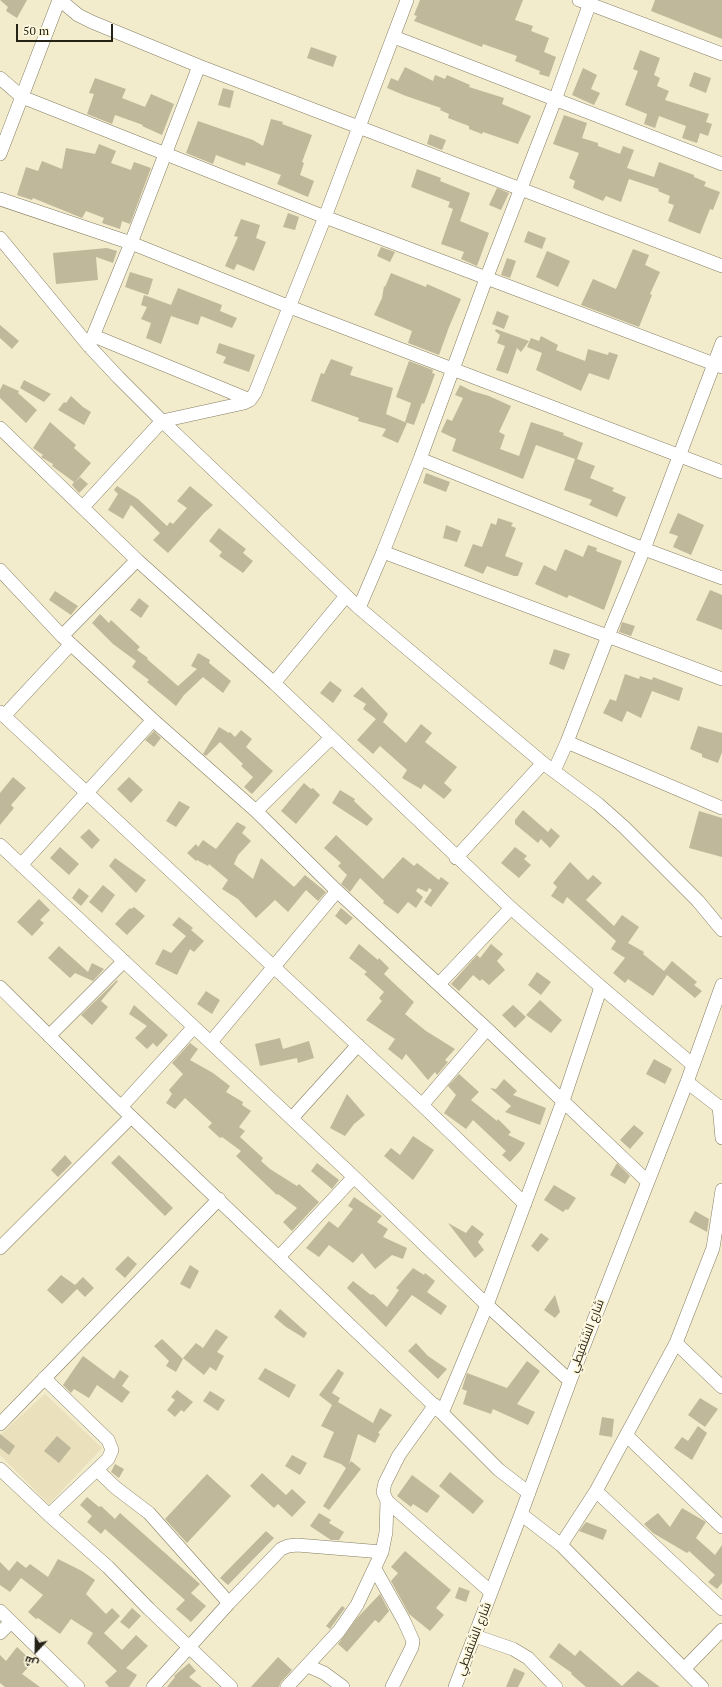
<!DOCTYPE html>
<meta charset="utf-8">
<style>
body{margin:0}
#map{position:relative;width:722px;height:1687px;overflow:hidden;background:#f2ebcc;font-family:"PT Serif",Cairo,serif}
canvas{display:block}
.north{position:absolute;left:16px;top:1631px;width:40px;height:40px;-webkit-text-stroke:3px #fef8df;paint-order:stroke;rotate:202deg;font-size:11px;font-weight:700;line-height:16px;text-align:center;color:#252216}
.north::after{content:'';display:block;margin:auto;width:14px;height:18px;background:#252216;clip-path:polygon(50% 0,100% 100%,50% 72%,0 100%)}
.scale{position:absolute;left:16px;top:24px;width:97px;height:18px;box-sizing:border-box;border:2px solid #252216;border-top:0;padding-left:5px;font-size:12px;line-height:14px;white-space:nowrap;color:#252216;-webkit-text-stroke:3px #fef8df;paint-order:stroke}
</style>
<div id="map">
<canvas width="722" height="1687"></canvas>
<div class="north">ش</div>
<div class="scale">50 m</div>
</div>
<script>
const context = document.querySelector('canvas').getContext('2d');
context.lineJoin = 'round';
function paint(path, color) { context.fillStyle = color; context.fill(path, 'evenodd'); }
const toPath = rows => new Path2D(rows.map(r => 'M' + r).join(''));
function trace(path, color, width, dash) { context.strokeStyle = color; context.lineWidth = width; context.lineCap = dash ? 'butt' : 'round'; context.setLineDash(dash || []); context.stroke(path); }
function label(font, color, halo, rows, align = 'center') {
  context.font = font + ' "PT Serif",Cairo,serif'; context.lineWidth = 4; context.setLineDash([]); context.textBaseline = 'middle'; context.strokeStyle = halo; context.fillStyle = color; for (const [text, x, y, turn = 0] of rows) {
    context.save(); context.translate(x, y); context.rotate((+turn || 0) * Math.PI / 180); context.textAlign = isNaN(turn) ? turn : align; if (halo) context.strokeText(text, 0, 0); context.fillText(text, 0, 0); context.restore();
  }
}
const built = toPath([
 [45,1394,102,1448,49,1504,0,1455,0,1435]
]);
const building = toPath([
 [0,0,27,0,17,18,6,11,8,7],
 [420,0,523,0,515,20,533,26,531,31,549,38,544,52,556,57,549,77,539,74,540,71,515,61,517,56,483,44,482,47,414,21,417,16,414,15],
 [655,0,722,0,722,39,651,11],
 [311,47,337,56,333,67,307,58],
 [640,50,660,58,654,75,660,78,657,86,669,91,665,100,709,114,706,122,712,124,708,136,700,133,697,143,682,138,686,126,659,116,655,128,644,124,647,114,625,105,638,71,633,69],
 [405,67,433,81,435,75,445,79,447,75,470,85,469,87,504,98,502,104,531,116,518,144,483,132,482,134,469,129,469,126,448,118,449,114,440,110,441,108,406,96,387,88,391,78,398,81],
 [583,68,597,75,591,89,600,93,594,105,572,95],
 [694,72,711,78,706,93,689,86],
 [95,78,126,89,122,98,145,107,151,94,174,104,162,135,142,126,143,125,115,115,112,124,87,114,94,94,89,93],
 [223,88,234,91,230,108,218,105],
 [564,115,587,123,582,138,598,143,598,146,620,154,623,146,634,150,627,168,654,177,659,162,694,175,694,177,706,182,704,186,720,192,713,210,710,209,700,234,668,221,674,205,668,203,670,196,658,191,659,189,629,179,621,202,606,196,603,201,573,188,575,181,569,178,579,153,553,144],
 [271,119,283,122,282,124,312,135,302,162,304,163,300,175,314,181,308,197,277,184,281,175,246,162,245,166,216,155,213,164,186,153,198,121,253,140,263,146],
 [430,134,446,140,442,150,427,144],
 [99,144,116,151,111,163,131,170,134,162,151,168,130,224,122,221,120,229,102,223,104,218,86,211,82,218,33,198,32,200,17,195,26,167,38,171,42,161,62,169,66,148,95,154],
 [417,169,441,178,440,181,470,193,460,221,489,233,477,266,461,259,464,252,441,244,453,209,448,207,450,202,411,187],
 [497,188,509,193,501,210,489,205],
 [288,213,299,217,295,230,283,227],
 [241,219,260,225,256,238,266,242,254,271,237,264,234,270,225,266,238,237,234,236],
 [528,231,546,238,542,249,524,242],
 [381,247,395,252,390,262,377,256],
 [107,248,117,251,113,263,96,257,98,280,56,284,53,253],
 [633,249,649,255,645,265,660,272,650,294,652,295,639,327,581,305,593,279,616,289],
 [547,251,570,261,558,287,536,277],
 [507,258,516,261,510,278,501,275],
 [130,272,153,279,148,295,125,287],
 [391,273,426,287,427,284,461,299,449,327,439,355,408,343,412,331,374,315,382,298,384,286,385,287],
 [178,288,222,305,220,311,237,318,232,328,201,316,198,325,171,316,161,344,146,338,151,323,141,319,147,307,141,305,144,295,171,305],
 [497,311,509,316,504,329,492,324],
 [0,325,19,341,12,349,0,338],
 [496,329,529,341,521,352,517,348,508,374,496,370,505,346,497,343,500,335,495,331],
 [541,336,558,345,556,350,585,361,588,349,608,355,609,352,618,355,609,380,589,373,581,391,536,370,542,353,527,347,531,338,539,341],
 [219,343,255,355,249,372,223,363,226,357,216,353],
 [331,359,353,367,350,375,393,388,386,414,407,423,398,443,382,436,386,429,358,421,359,418,311,401,321,373,324,374],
 [409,361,433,370,432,373,435,374,424,404,422,403,414,425,405,422,411,403,396,397],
 [24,380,51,394,44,402,20,388],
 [3,384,19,391,18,393,37,410,26,423,0,398,0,390],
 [460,385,472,391,489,396,511,406,499,432,505,435,500,449,519,456,531,422,564,433,563,435,583,443,577,459,595,466,590,478,614,488,612,491,626,497,617,517,589,505,592,500,564,490,575,459,536,445,523,479,452,451,456,439,441,432,447,419,452,421,463,398,455,395],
 [71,396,83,407,91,412,84,425,58,410,64,402,66,403],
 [50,422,76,445,74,448,91,463,75,482,80,477,88,484,79,493,72,485,74,482,52,466,53,464,41,457,43,455,33,448],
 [426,473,450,482,446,492,423,483],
 [117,486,138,499,167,526,170,522,173,524,187,508,177,501,190,486,213,505,204,513,168,553,153,540,160,533,131,505,123,519,108,510,118,494,114,490],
 [678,513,704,525,691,555,673,547,678,536,669,533],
 [498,518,513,523,511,526,516,528,505,556,523,563,518,576,514,576,487,566,483,574,464,566,473,544,482,547,491,523,496,525],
 [446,525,461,531,457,542,443,538],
 [219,528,246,549,243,553,253,561,243,573,219,556,222,552,209,541],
 [588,545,597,548,596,551,622,561,604,610,569,595,567,598,535,584,544,565,556,571,565,549,583,557],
 [710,590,722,595,722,630,696,620],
 [55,591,78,606,71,615,49,600],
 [139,598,149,606,141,618,130,610],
 [100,614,109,623,111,620,140,647,137,650,148,658,147,659,178,686,197,669,191,666,198,653,210,660,209,663,231,681,223,693,203,677,184,695,176,706,147,682,149,680,132,667,136,661,113,644,92,623],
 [622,622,635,626,631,636,619,632],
 [554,649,570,654,564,670,549,664],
 [625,674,639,679,640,676,652,680,653,677,683,688,679,701,652,691,641,718,627,711,622,722,603,713,610,699,616,701],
 [330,681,342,690,333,703,320,693],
 [362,687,388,714,383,722,406,743,421,724,432,733,425,742,457,767,444,783,452,790,444,799,424,784,421,789,402,778,407,770,380,746,373,754,357,740,376,719,363,709,366,704,353,696],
 [698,726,722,733,722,752,718,763,702,757,702,754,690,749],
 [219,727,229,733,230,732,235,737,241,730,252,739,246,747,273,771,252,794,244,787,253,777,241,766,243,764,220,742,206,756,203,754],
 [154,731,161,738,154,747,145,740],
 [13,777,26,788,11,805,14,808,0,825,0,793],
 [129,777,143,790,131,803,117,789],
 [304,783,311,789,313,788,320,795,296,824,281,811],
 [340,790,355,799,354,801,373,819,367,826,332,803],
 [179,801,190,807,176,827,166,821],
 [523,810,548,832,551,828,560,836,550,848,541,839,538,843,515,824,515,820],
 [699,811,722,818,722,857,689,848],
 [237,822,246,827,242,833,251,841,238,855,234,864,253,879,261,858,294,887,305,875,326,892,318,901,306,890,288,912,275,900,256,918,238,899,222,889,228,880,209,864,208,866,197,860,196,861,187,853,196,844,198,847,203,840,216,849],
 [89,829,100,840,92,849,80,837],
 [336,835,383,879,403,857,414,866,417,863,439,880,441,877,449,883,431,907,424,902,432,890,429,888,427,892,418,888,416,891,423,897,416,908,408,902,398,914,383,903,384,901,360,878,350,892,341,884,347,875,338,866,341,863,324,848],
 [60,847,79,864,69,875,50,858],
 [515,847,527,856,524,859,531,865,519,878,501,863],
 [115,858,146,880,136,893,109,866],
 [570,862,588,880,593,875,602,883,586,900,614,926,622,915,639,927,628,943,644,952,643,954,664,971,672,961,697,982,694,985,702,991,695,998,667,975,653,996,628,979,625,983,613,973,625,958,611,949,616,941,567,897,563,904,551,896,557,887,553,883],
 [103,885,115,895,102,913,89,902],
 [79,888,89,896,81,906,72,898],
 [39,899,50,910,40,920,44,923,32,936,17,922],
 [134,907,145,916,127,935,115,924,130,908,131,909],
 [341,908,353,918,346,925,335,916],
 [179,917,193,928,191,930,204,941,194,952,190,949,177,975,155,964,163,949,171,953,186,936,172,925],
 [359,944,378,960,379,958,389,968,384,974,414,1002,405,1014,426,1031,455,1049,445,1060,448,1062,437,1075,435,1072,428,1080,406,1054,402,1060,388,1049,395,1039,366,1020,382,1001,379,998,384,992,364,974,367,972,349,958],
 [491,944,503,954,497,961,505,970,489,985,482,979,480,981,473,975,459,991,451,984,477,955,480,958],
 [59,946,88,972,92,963,104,969,93,981,75,973,70,978,48,958],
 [537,972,551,982,541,995,528,985],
 [117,980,118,981,101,1001,108,1007,92,1025,81,1015],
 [206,991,220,1000,212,1014,197,1004],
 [540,1000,562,1020,551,1033,526,1015],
 [134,1005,168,1035,157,1047,153,1043,147,1049,135,1038,147,1026,129,1014],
 [513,1005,526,1017,515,1028,502,1015],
 [280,1038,283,1049,309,1041,314,1058,298,1063,297,1058,260,1066,255,1044],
 [190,1043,198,1049,190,1060,213,1073,230,1086,226,1092,243,1102,242,1105,251,1111,239,1127,245,1131,240,1137,263,1158,261,1161,270,1169,297,1186,299,1184,319,1202,292,1231,283,1222,297,1208,278,1194,277,1195,236,1156,241,1151,222,1137,220,1138,208,1127,212,1123,185,1098,175,1109,166,1103,172,1094,169,1090,183,1074,172,1063],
 [654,1059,672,1069,665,1084,646,1074],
 [459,1074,479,1092,471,1100,497,1121,498,1119,511,1132,508,1135,525,1143,521,1150,510,1162,502,1155,506,1151,473,1120,466,1129,444,1113,456,1095,448,1086],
 [504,1079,517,1091,513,1095,546,1108,540,1125,505,1112,511,1106,490,1088,496,1089],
 [347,1094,365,1115,354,1124,345,1136,330,1128],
 [634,1125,644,1133,630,1149,620,1140],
 [413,1136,434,1150,413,1180,384,1156,391,1148,400,1155],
 [65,1155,72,1163,58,1177,51,1170],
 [119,1155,173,1208,165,1216,111,1163],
 [317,1163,339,1180,332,1189,311,1171],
 [617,1163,630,1176,625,1184,610,1175],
 [554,1185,576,1198,568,1210,566,1209,563,1212,544,1200],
 [354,1197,382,1216,377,1222,388,1229,383,1237,407,1248,403,1259,392,1255,375,1269,362,1253,353,1263,329,1245,319,1257,306,1248,329,1221,338,1228,353,1209,348,1206],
 [695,1211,709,1219,707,1232,689,1222],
 [448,1223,466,1233,472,1225,484,1234,478,1242,484,1250,475,1258],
 [541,1233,549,1239,538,1252,531,1246],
 [128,1256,137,1264,125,1278,115,1269],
 [190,1265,199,1271,190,1289,180,1284],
 [413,1268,424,1275,425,1273,435,1281,427,1292,447,1306,441,1315,412,1295,386,1327,347,1288,353,1281,371,1295,373,1294,387,1307,399,1290,396,1288],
 [61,1275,75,1285,83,1277,94,1288,85,1297,77,1289,62,1304,47,1290],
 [555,1295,560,1312,555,1318,544,1310],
 [280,1309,307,1333,304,1338,286,1327,274,1317],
 [216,1329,228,1337,217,1352,224,1356,216,1371,210,1367,204,1375,183,1358,196,1343,203,1348],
 [162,1339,183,1359,176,1372,166,1366,169,1361,154,1346],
 [416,1343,428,1356,447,1369,438,1379,408,1351],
 [83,1356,114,1379,120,1370,129,1376,122,1386,130,1392,122,1403,97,1385,89,1398,74,1389,71,1393,63,1385],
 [527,1361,540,1371,517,1404,535,1412,528,1425,493,1409,491,1414,463,1404,467,1391,462,1389,467,1373,507,1388],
 [265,1368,296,1385,289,1398,258,1379],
 [338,1369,344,1373,332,1393,340,1398,338,1402,373,1423,380,1408,392,1415,378,1433,380,1434,375,1443,358,1434,349,1464,351,1461,361,1469,329,1510,323,1506,346,1468,341,1464,323,1457,334,1432,321,1426,332,1405,319,1395],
 [177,1390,193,1402,184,1412,181,1410,175,1417,167,1410,175,1400,171,1397],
 [210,1391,225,1400,218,1411,203,1401],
 [700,1398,718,1409,705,1427,688,1415],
 [602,1417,614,1419,612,1437,599,1435],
 [698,1426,707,1433,692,1460,674,1448,682,1437,688,1441],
 [0,1434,15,1446,9,1455,0,1448],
 [57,1436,71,1448,59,1463,44,1451],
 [292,1455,307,1463,300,1475,285,1466],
 [115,1464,124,1469,119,1478,111,1472],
 [450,1472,484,1501,473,1514,439,1486],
 [262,1473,286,1495,292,1489,306,1502,292,1517,278,1504,274,1508,250,1486],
 [207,1474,231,1496,187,1543,165,1519],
 [412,1475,440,1496,427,1513,413,1504,411,1507,397,1496],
 [87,1497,99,1507,101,1506,115,1519,120,1513,200,1584,191,1593,206,1606,191,1622,176,1609,185,1600,105,1529,101,1534,87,1522,92,1516,80,1505],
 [682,1508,706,1522,696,1538,715,1555,722,1545,722,1583,717,1589,708,1582,715,1575,689,1551,687,1553,653,1533,644,1524,658,1513,670,1527],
 [319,1513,331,1520,329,1523,344,1532,339,1540,331,1540,310,1526],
 [586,1522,607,1530,603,1540,579,1531],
 [266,1531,274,1538,228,1585,220,1578],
 [405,1551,451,1590,436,1608,444,1615,430,1631,409,1614,391,1581,398,1573,391,1567],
 [58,1559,82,1571,95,1580,86,1594,106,1614,112,1608,120,1616,104,1633,122,1650,136,1635,148,1646,126,1668,137,1675,129,1687,109,1687,105,1682,117,1671,87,1643,93,1633,71,1619,60,1634,38,1618,36,1619,28,1612,43,1595,21,1578,10,1592,0,1585,0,1562,9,1571,17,1561,26,1568,30,1564,48,1577],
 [459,1587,470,1591,466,1602,455,1598],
 [380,1594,389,1611,379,1623,375,1620,347,1652,338,1644,357,1618],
 [342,1606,345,1608,330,1629,326,1626],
 [132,1608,141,1616,129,1629,120,1622],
 [559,1643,575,1656,580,1650,622,1686,638,1671,660,1687,586,1687,571,1674,572,1673,549,1657],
 [17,1647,33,1662,22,1674,40,1687,5,1687,0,1683,0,1655,6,1661],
 [278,1657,292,1670,281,1682,279,1687,251,1687],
 [189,1663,196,1671,189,1677,202,1687,167,1687,175,1677,174,1676],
 [514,1668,525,1673,518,1687,506,1687]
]);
const minor = toPath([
 [60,0,78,15,92,22,199,66,722,266],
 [579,0,722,54],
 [394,37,722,164],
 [0,78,22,97,325,217,722,367],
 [0,154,59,0],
 [0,199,131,243,290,307,722,472],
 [0,238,89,346,118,377,162,421,359,608,543,763,598,804,624,827,698,901,722,930],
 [94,336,250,400],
 [89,346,131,243,199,66],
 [0,428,137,560,274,683,511,908,601,987,693,1065],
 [420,459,644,549,722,578],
 [83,507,162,421,244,403,250,400,255,393,325,217,407,0],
 [383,552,722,679],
 [0,570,62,636,153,720,256,811,337,891,487,1029,647,1181],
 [359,608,383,552,420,459,486,279,555,100,591,0],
 [62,636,137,560],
 [274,683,346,596],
 [0,712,422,1105,525,1204],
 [4,716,71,644],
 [567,742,722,808],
 [554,771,567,742,608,636,644,549,722,343],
 [256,811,331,738],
 [0,845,354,1177,487,1305,570,1381],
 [456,858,543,763],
 [21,865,153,720],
 [439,984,511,908],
 [0,987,121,1107,442,1413,499,1470,529,1493],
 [49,1036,124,961],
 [211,1042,337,891],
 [687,1082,722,1109],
 [422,1105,487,1029],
 [719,1106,722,1138],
 [121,1107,194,1027],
 [292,1118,358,1045],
 [0,1248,131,1117],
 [279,1257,354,1177],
 [676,1343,722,1387],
 [44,1378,108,1440,112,1450,108,1459,49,1515],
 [435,1405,399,1455,385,1483,383,1492,387,1501,491,1592],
 [442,1413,487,1305,563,1101,601,987],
 [0,1424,219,1199],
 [627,1436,722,1527],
 [0,1469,49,1515,108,1567,149,1609,231,1687],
 [97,1470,116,1488,149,1513,229,1603],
 [596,1491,722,1609],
 [521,1514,561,1545,702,1687],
 [561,1545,596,1491,676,1343,713,1248,722,1190],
 [375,1569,404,1621,413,1641,412,1647,392,1687],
 [0,1611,78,1687],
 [0,1633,11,1622],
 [475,1636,513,1649,528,1658,556,1687],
 [308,1666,324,1673,343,1687],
 [685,1668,722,1630],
 [153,1687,229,1603,281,1549,288,1546,297,1545,382,1552],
 [287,1687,339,1631,357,1605,382,1552,386,1532,387,1501],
 [455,1687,521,1514,570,1381,687,1082,722,985]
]);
const streetNames = [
 ["شارع الشنقيطي",587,1336,-69],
 ["شارع الشنقيطي",474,1639,-69]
];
paint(built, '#eae0bb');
paint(building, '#bfb89a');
trace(minor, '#857e62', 14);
trace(minor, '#fff', 13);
label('12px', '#252216', '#fef8df', streetNames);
</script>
